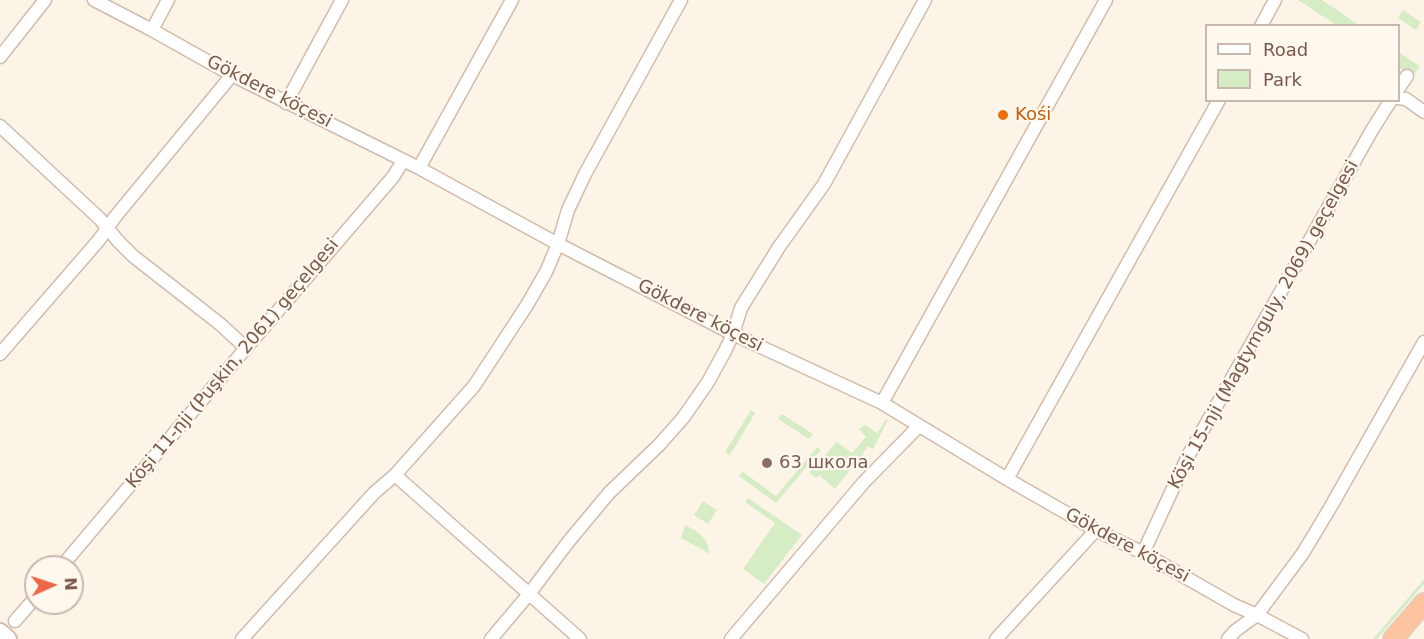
<!DOCTYPE html>
<meta charset="utf-8">
<style>
body{margin:0}
#map{position:relative;width:1424px;height:639px;overflow:hidden;background:#fdf4e8;font-family:"DejaVu Sans",sans-serif}
canvas{display:block}
.legend{position:absolute;left:1205px;top:24px;width:195px;height:78px;box-sizing:border-box;background:#fff8ef;border:2px solid #c9b8ad;margin:0;padding:8px 10px;list-style:none;font-size:18px;color:#79594a}
.legend li{display:flex;align-items:center;gap:12px;height:30px}
.legend b{width:30px;border:2px solid #c9b8ad}
.north{position:absolute;left:24px;top:555px;width:60px;height:60px;box-sizing:border-box;background:#fff8ef;border:2px solid #c9b8ad;border-radius:50%;rotate:87deg;font-size:16px;font-weight:700;line-height:24px;text-align:center;color:#79594a}
.north::after{content:'';display:block;margin:auto;width:21px;height:27px;background:#ec6849;clip-path:polygon(50% 0,100% 100%,50% 72%,0 100%)}
</style>
<div id="map">
<canvas width="1424" height="639"></canvas>
<ul class="legend">
<li><b style="height:8px;background:#fff"></b>Road</li>
<li><b style="height:16px;background:#d6ecc5"></b>Park</li>
</ul>
<div class="north">N</div>
</div>
<script>
const context = document.querySelector('canvas').getContext('2d');
context.lineJoin = 'round';
function paint(path, color) { context.fillStyle = color; context.fill(path, 'evenodd'); }
const toPath = rows => new Path2D(rows.map(r => 'M' + r).join(''));
function trace(path, color, width, dash) { context.strokeStyle = color; context.lineWidth = width; context.lineCap = dash ? 'butt' : 'round'; context.setLineDash(dash || []); context.stroke(path); }
function label(font, color, halo, rows, align = 'center') {
  context.font = font + ' "DejaVu Sans",sans-serif'; context.lineWidth = 4.5; context.setLineDash([]); context.textBaseline = 'middle'; context.strokeStyle = halo; context.fillStyle = color; for (const [text, x, y, turn = 0] of rows) {
    context.save(); context.translate(x, y); context.rotate((+turn || 0) * Math.PI / 180); context.textAlign = isNaN(turn) ? turn : align; if (halo) context.strokeText(text, 0, 0); context.fillText(text, 0, 0); context.restore();
  }
}
const green = toPath([
 [1298,0,1322,0,1359,25,1336,25],
 [1403,10,1421,22,1416,30,1398,18],
 [1398,52,1420,66,1415,73,1411,75,1407,74,1399,68],
 [751,410,755,413,730,455,725,452],
 [782,414,813,434,809,439,778,419],
 [886,419,888,420,873,449,868,446,862,455,867,459,859,469,853,466,835,489,819,475,816,478,809,473,837,442,852,453,866,437,859,429,865,425,877,433],
 [817,447,821,450,776,503,739,476,742,471,776,496],
 [748,498,802,535,764,584,743,569,775,523,745,502],
 [703,501,717,510,708,524,694,515],
 [685,525,695,530,702,536,707,543,710,554,681,538],
 [1424,579,1424,584,1377,639,1373,639]
]);
const minor = toPath([
 [94,0,152,30,232,75,419,168,558,244,733,334,882,403,1007,479,1096,530,1143,553,1234,605,1257,615,1302,639],
 [1261,26,1275,0],
 [152,30,168,0],
 [0,57,45,0],
 [1398,89,1407,76],
 [1398,98,1406,99,1424,112],
 [286,103,342,0],
 [0,126,100,219,118,241,133,256,220,324,246,348],
 [419,168,512,0],
 [0,354,99,240,115,217,232,75],
 [882,403,1106,0],
 [395,475,580,639],
 [1007,479,1219,100],
 [1143,553,1188,456,1372,130,1391,100],
 [61,567,246,348,393,177,403,161],
 [15,621,36,597],
 [242,639,374,493,395,475,474,386,527,305,546,272,558,244,568,210,585,174,681,0],
 [491,639,529,594,569,541,609,493,659,445,683,418,708,382,725,351,733,334,741,308,779,247,824,184,925,0],
 [731,639,864,482,919,426],
 [996,639,1096,530],
 [1228,639,1235,631,1257,615,1303,553,1330,508,1424,342]
]);
const secondary = toPath([
 [0,632,8,639]
]);
const trunk = toPath([
 [1393,639,1424,603]
]);
const markers = [
 [1003,115,6,"#e8710a"],
 [767,463,6,"#8d6e63"]
];
const streetNames = [
 ["Gökdere köçesi",269,92,27],
 ["Gökdere köçesi",700,316,27],
 ["Köşi 15-nji (Magtymguly, 2069) geçelgesi",1264,325,-61],
 ["Köşi 11-nji (Puşkin, 2061) geçelgesi",233,364,-50],
 ["Gökdere köçesi",1127,546,28]
];
const foodNames = [
 ["Kośi",1015,115]
];
const educationNames = [
 ["63 школа",779,463]
];
paint(green, '#d6ecc5');
trace(minor, '#d0bbac', 15);
trace(secondary, '#d6beac', 20);
trace(trunk, '#d9d1cc', 22);
trace(minor, '#fff', 12);
trace(secondary, '#fff', 16);
trace(trunk, '#fcc49e', 20);
for (const [x, y, r, color] of markers) { const dot = new Path2D(); dot.arc(x, y, r, 0, 2 * Math.PI); context.fillStyle = color; context.fill(dot); trace(dot, '#fff8ef', 2); }
label('18px', '#79594a', '#fff8ef', streetNames);
label('18px', '#c56008', '#fff8ef', foodNames, 'left');
label('18px', '#785e54', '#fff8ef', educationNames, 'left');
</script>
